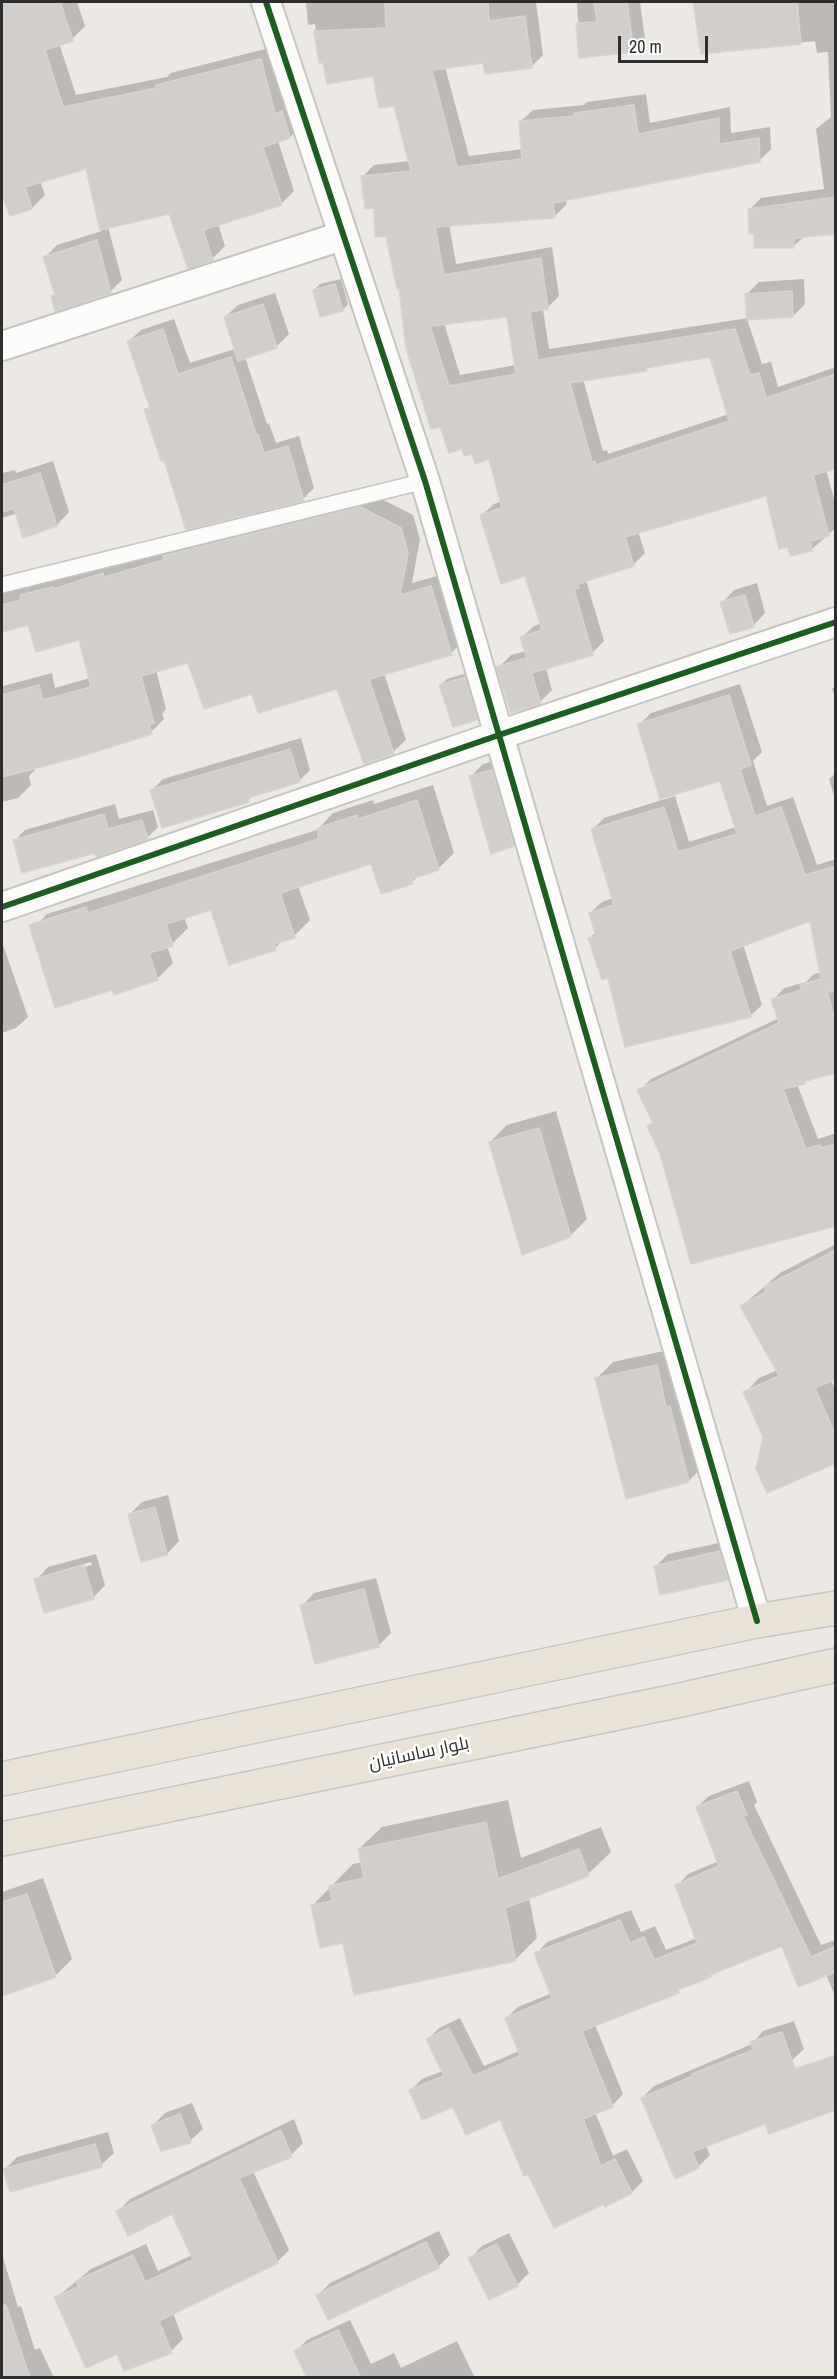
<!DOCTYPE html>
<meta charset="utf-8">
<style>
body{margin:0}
#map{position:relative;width:837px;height:2379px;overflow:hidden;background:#ece8e4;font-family:"Archivo Narrow",sans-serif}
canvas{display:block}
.frame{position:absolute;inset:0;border:3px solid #2e2e2e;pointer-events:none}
.scale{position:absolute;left:618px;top:36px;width:90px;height:27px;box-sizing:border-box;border:3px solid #2e2e2e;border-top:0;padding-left:8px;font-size:18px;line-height:21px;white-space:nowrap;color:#2e2e2e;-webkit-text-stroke:4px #fff;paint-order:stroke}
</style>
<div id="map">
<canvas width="837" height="2379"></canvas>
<div class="frame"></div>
<div class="scale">20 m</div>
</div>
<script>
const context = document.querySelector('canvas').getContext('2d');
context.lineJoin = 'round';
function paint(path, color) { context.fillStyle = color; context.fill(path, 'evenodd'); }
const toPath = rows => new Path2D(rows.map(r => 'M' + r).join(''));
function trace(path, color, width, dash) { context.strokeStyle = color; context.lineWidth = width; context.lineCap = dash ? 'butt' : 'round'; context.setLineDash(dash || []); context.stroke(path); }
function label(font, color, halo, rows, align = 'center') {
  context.font = font + ' "Archivo Narrow",Cairo,sans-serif'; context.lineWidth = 5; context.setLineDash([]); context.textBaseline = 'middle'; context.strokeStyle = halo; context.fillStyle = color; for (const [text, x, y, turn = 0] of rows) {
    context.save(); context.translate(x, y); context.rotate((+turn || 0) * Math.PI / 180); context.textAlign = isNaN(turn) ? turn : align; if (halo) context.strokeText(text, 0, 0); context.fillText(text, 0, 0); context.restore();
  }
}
const shadow = toPath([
 [2,2,77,2,85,26,72,39,59,43,76,95,167,77,171,73,273,47,303,124,290,137,278,141,294,191,281,204,218,224,225,246,212,259,170,212,108,227,122,280,110,292,52,296,56,292,45,257,57,245,102,231,87,167,40,181,45,195,32,208,11,214,2,184],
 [306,2,536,2,543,55,531,67,484,61,445,67,469,156,523,149,521,121,533,110,584,105,587,102,646,94,650,123,730,107,731,133,770,127,771,149,759,161,566,199,567,204,555,216,449,224,456,264,552,247,559,296,547,308,543,309,549,349,748,318,747,294,759,282,804,279,805,304,793,316,747,319,762,364,771,362,778,387,836,367,836,468,826,470,836,506,836,527,828,535,812,549,791,554,767,494,638,531,645,553,633,565,586,580,604,641,592,653,546,668,552,690,540,702,498,668,511,655,526,651,522,637,534,626,542,623,526,575,482,515,494,504,502,501,490,457,476,462,400,287,388,235,362,177,374,165,410,161,395,104,374,74,320,61,315,24,308,25],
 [508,315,516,365,460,375,444,323],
 [711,356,729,414,608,454,607,450,603,451,583,379],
 [577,2,640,2,645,39,633,51,580,56],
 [695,2,836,2,836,233,804,236,794,246,756,232,749,210,761,198,824,189,816,129,831,117,828,52,817,53,815,41,702,53],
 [341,279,348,304,342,310,314,290,320,284],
 [275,293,289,334,276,347,245,357,267,424,269,423,276,443,299,436,314,488,303,499,165,458,146,410,150,405,129,341,141,330,174,319,190,363,235,349,225,317,238,305],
 [53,461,69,512,57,525,17,513,2,518,2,473,15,470,16,473],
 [374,495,413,515,420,539,412,583,444,574,464,640,451,653,384,673,406,740,393,752,338,688,253,693,189,661,156,670,166,709,162,714,164,719,151,732,34,767,35,770,29,776,31,785,18,798,2,802,2,679,3,686,52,673,55,688,90,678,80,638,29,623,2,631,2,592,66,575,67,577,116,561,117,565],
 [757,583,765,613,753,626,722,603,734,590],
 [471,672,482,712,477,718,441,685,447,679],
 [740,684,762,752,753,761,767,806,793,797,817,865,836,859,836,926,811,919,743,944,762,1005,750,1016,609,976,590,938,596,932,590,913,602,902,613,898,592,830,604,818,675,796,689,842,736,827,721,779,639,725,651,713],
 [836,685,836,699,832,689],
 [301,738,310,770,299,781,254,794,248,801,152,790,163,779],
 [504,758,526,832,513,845,470,777,483,764],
 [836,773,836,803,829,779],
 [433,785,454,853,438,869,419,875,412,882,372,862,298,886,310,920,294,936,284,939,275,948,212,908,184,917,188,928,172,944,167,946,173,963,157,979,113,988,32,930,47,914,317,830,333,813,373,800,374,804],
 [115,804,119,819,153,810,158,827,147,838,14,841,25,830],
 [2,942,28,1017,16,1028,2,1033],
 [836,968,836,1073,797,1084,818,1139,836,1133,836,1224,661,1153,648,1126,654,1121,639,1091,651,1079,779,1018,773,1000,784,988,806,982,814,974],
 [556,1111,587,1219,570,1236,490,1142,507,1125],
 [836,1244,836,1378,831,1380,836,1390,836,1462,765,1437,745,1393,759,1378,778,1370,742,1306,780,1273],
 [673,1349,705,1464,689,1481,596,1379,613,1362],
 [168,1495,179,1541,167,1554,130,1514,142,1502],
 [732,1540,739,1566,727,1579,656,1566,668,1554],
 [96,1554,105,1585,93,1598,36,1580,48,1567],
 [91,1562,92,1565,49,1577,49,1574],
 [376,1578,391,1633,378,1646,302,1606,314,1593],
 [749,1781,757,1802,754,1805,821,1945,836,1940,836,1999,826,1974,782,1944,715,1972,710,1976,683,1986,678,1991,595,2025,623,2094,612,2106,595,2112,613,2156,627,2149,643,2181,632,2192,501,2118,411,2090,422,2079,443,2071,428,2039,439,2028,460,2018,484,2066,519,2051,506,2018,518,2007,552,1993,536,1954,547,1942,631,1910,641,1932,655,1926,666,1950,697,1938,677,1886,688,1874,719,1861,697,1807,709,1796],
 [508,1800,521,1858,601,1827,611,1852,588,1874,529,1897,537,1938,515,1960,344,1941,313,1905,353,1864,362,1862,359,1849,382,1827],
 [43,1878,72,1959,55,1976,2,1993,2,1892],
 [794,2021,804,2049,792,2060,766,2123,706,2146,710,2155,698,2167,642,2098,654,2086,752,2044,763,2031],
 [192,2103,203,2129,190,2141,162,2149,153,2125,165,2113],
 [294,2119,303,2143,291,2155,253,2171,289,2250,277,2262,173,2313,183,2339,171,2351,118,2352,56,2298,91,2269,146,2244,158,2271,192,2255,173,2212,118,2211,130,2199],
 [108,2132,114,2153,101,2165,5,2169,17,2157],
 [439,2231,450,2255,438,2267,317,2296,330,2283],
 [509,2233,529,2273,517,2285,470,2259,482,2246],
 [2,2254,18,2307,21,2306,35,2350,40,2348,54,2378,2,2378],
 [350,2320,371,2364,394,2353,401,2368,457,2341,475,2378,309,2378,296,2351,307,2340]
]);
const building = toPath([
 [2,2,60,2,73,41,45,50,63,107,157,88,156,85,261,59,275,114,282,111,290,138,263,147,282,205,203,230,213,260,188,269,169,214,100,230,86,169,25,187,32,209,10,216,2,195,2,2],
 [385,2,488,2,489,21,525,16,532,68,485,74,483,63,432,70,457,167,522,159,519,121,574,116,574,113,634,105,638,134,719,118,719,144,759,138,760,162,553,203,555,218,435,227,444,275,541,258,548,309,530,312,538,360,735,329,750,375,759,373,766,398,836,374,836,469,813,475,829,536,810,541,812,551,790,556,788,547,779,549,766,496,625,537,634,566,578,584,579,588,574,589,593,655,532,673,520,637,542,630,525,576,501,584,480,515,502,508,489,459,475,464,472,454,464,456,462,449,449,453,440,427,431,429,406,348,399,288,397,289,386,236,375,237,374,208,365,209,361,176,411,171,394,106,379,108,373,76,327,84,323,63,319,63,314,31,386,28,385,2],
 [507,317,516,374,449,386,430,326,507,317],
 [710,357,729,421,596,465,595,461,592,462,570,383,647,371,646,368,710,357],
 [594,2,627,2,634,52,579,58,576,23,597,22,594,2],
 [693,2,797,2,801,44,701,54,693,2],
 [836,197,836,234,794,238,794,248,754,248,754,233,749,234,748,209,836,197],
 [97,240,111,293,55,312,51,296,55,295,43,257,97,240],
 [335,284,343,311,320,317,313,290,335,284],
 [792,291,793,317,747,320,745,294,792,291],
 [263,304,277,348,238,361,224,317,263,304],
 [163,329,178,374,231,357,256,434,258,434,264,453,288,446,304,501,186,530,164,460,161,461,144,409,150,408,127,341,163,329],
 [40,473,57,526,23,538,14,508,2,512,2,485,40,473],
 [360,507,401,528,408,553,400,595,431,586,452,655,369,679,394,754,364,764,337,689,258,713,252,694,204,709,188,663,141,676,154,723,149,725,152,734,79,757,2,777,2,695,39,685,43,700,91,687,79,640,36,652,28,625,2,632,2,605,21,600,20,595,53,587,54,589,103,573,104,577,164,560,163,556,360,507],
 [745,595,754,627,730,634,720,602,745,595],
 [527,658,541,704,511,713,496,667,527,658],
 [465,677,477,720,453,727,439,685,465,677],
 [729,695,751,765,740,769,755,816,781,807,805,875,836,866,836,991,827,992,836,1024,836,1073,804,1081,805,1084,783,1089,806,1149,820,1145,821,1148,836,1144,836,1226,691,1264,660,1154,647,1126,653,1123,637,1090,779,1023,771,999,802,990,800,985,821,979,810,921,730,951,751,1017,625,1047,608,978,602,980,588,938,596,936,589,913,614,905,591,829,664,807,678,852,737,834,720,781,660,799,637,724,729,695],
 [290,749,300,782,248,798,249,802,162,828,150,790,290,749],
 [492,770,514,846,491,854,469,776,492,770],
 [417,800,439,870,411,879,413,884,381,894,371,864,280,893,295,938,274,944,276,950,229,965,211,910,166,924,173,946,149,953,158,980,114,995,112,990,55,1008,29,925,86,907,88,913,318,839,318,828,357,815,358,819,417,800],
 [104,814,108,829,142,820,148,839,96,857,95,853,22,873,13,840,104,814],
 [539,1128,571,1237,522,1255,489,1142,539,1128],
 [836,1250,836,1379,815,1388,836,1436,836,1463,767,1493,756,1469,763,1437,743,1392,779,1376,740,1306,766,1292,764,1287,836,1250],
 [657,1365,666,1407,670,1406,689,1482,626,1499,595,1378,657,1365],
 [155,1507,167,1555,141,1562,128,1514,155,1507],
 [720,1551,728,1580,660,1595,654,1566,720,1551],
 [84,1565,94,1599,44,1613,34,1579,84,1565],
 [364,1589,379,1647,315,1664,300,1605,364,1589],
 [737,1791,747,1815,743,1816,811,1957,836,1946,836,1972,798,1987,782,1946,710,1975,711,1977,678,1990,679,1993,582,2031,613,2107,583,2119,601,2166,615,2159,632,2193,605,2207,604,2204,554,2228,528,2174,524,2176,500,2120,466,2135,453,2107,422,2120,409,2090,444,2076,426,2039,449,2028,473,2076,520,2056,505,2018,552,1998,534,1953,620,1920,630,1943,644,1937,654,1960,697,1943,675,1885,719,1866,696,1807,737,1791],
 [486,1822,498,1879,579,1849,589,1876,505,1908,516,1961,354,1995,343,1943,320,1948,311,1905,332,1901,329,1886,364,1878,358,1849,486,1822],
 [27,1894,56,1977,2,1996,2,1902,27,1894],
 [782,2032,795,2069,836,2055,836,2110,769,2134,765,2124,692,2152,699,2168,675,2179,641,2098,693,2076,692,2074,753,2050,750,2042,782,2032],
 [180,2114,191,2143,161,2151,151,2125,180,2114],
 [281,2130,292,2157,239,2178,278,2263,159,2321,172,2353,124,2371,117,2354,86,2368,54,2297,79,2287,76,2281,133,2255,145,2282,193,2260,172,2214,128,2236,116,2211,281,2130],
 [95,2144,102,2167,10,2192,3,2169,95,2144],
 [426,2242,439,2268,328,2320,316,2295,426,2242],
 [497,2244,518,2286,489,2300,468,2258,497,2244],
 [6,2305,30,2378,2,2378,2,2306,6,2305],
 [338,2330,361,2378,307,2378,294,2351,338,2330]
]);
const service = toPath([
 [2,585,425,481]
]);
const minor = toPath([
 [266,2,425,481,757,1621],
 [2,346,342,236],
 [2,907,499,735,836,622]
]);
const trunk = toPath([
 [2,1779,757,1621,836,1608],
 [2,1839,676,1701,836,1665]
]);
const cycleway = toPath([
 [266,2,425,481,757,1621],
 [2,907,499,735,836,622]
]);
const streetNames = [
 ["بلوار ساسانیان",419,1754,-12]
];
paint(shadow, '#0003');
paint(building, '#d1cecb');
trace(building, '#d7d4d0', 1.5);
trace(service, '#c5c4c5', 18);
trace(minor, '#c5c4c5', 32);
trace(trunk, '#c6c5c4', 36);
trace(service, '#fcfcfb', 15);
trace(minor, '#fcfcfb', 28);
trace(trunk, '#e9e2d6', 33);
trace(cycleway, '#1b5e20', 6);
label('18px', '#2e2e2e', '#fff', streetNames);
</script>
